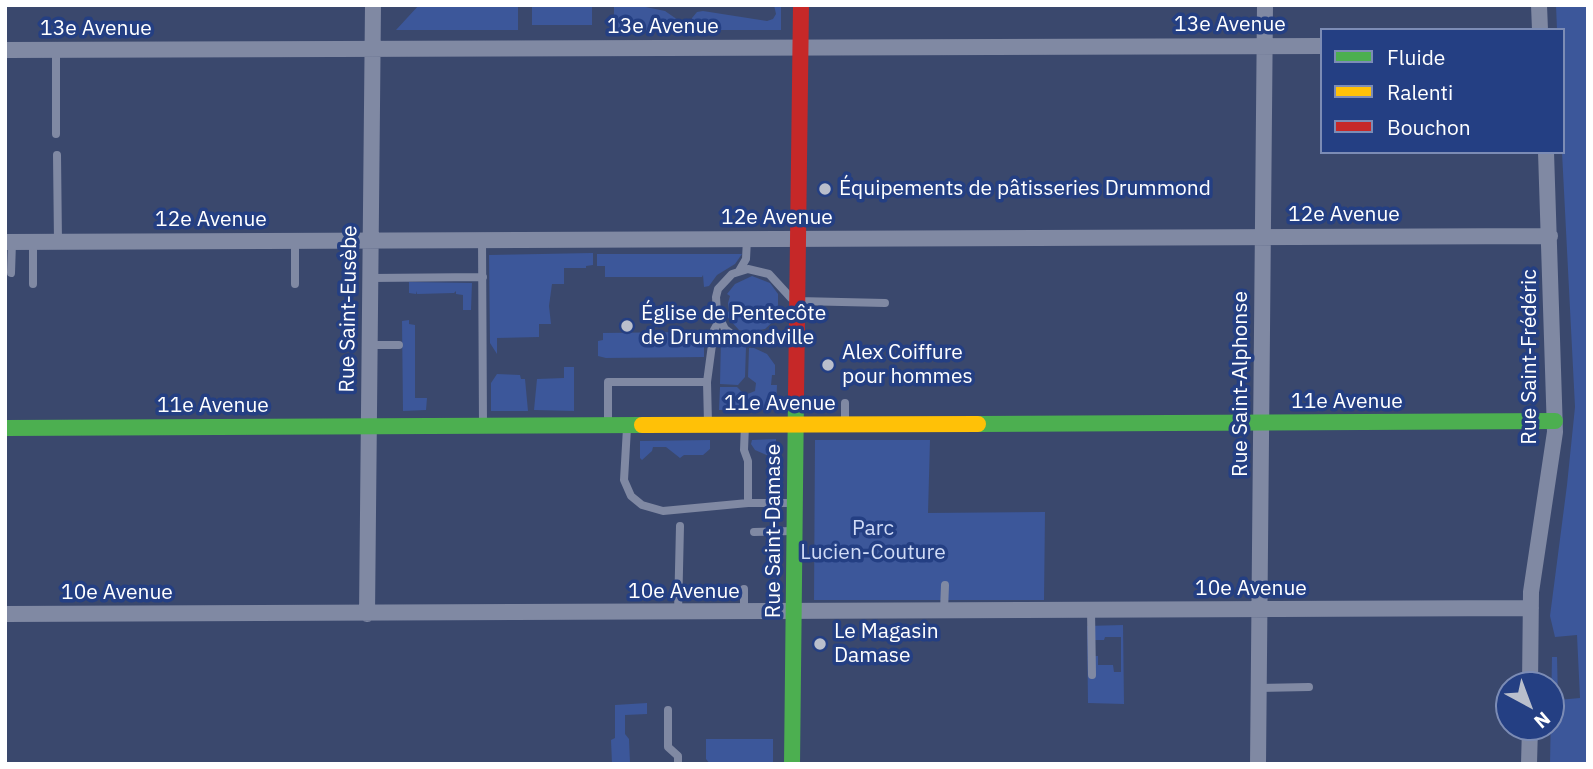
<!DOCTYPE html>
<meta charset="utf-8">
<style>
body{margin:0}
#map{position:relative;width:1593px;height:769px;overflow:hidden;background:#3a486d;font-family:"IBM Plex Sans",sans-serif}
canvas{display:block}
.frame{position:absolute;inset:0;border:7px solid #fff;pointer-events:none}
.legend{position:absolute;left:1320px;top:28px;width:245px;height:126px;box-sizing:border-box;background:#243f83;border:2px solid #7c8cb5;margin:0;padding:9px 12px;list-style:none;font-size:21px;color:#fff}
.legend li{display:flex;align-items:center;gap:14px;height:35px}
.legend b{width:35px;border:2px solid #7c8cb5}
.north{position:absolute;left:1495px;top:671px;width:70px;height:70px;box-sizing:border-box;background:#243f83;border:2px solid #7c8cb5;border-radius:50%;rotate:139deg;font-size:19px;font-weight:700;line-height:28px;text-align:center;color:#fff}
.north::after{content:'';display:block;margin:auto;width:24px;height:32px;background:#babfcc;clip-path:polygon(50% 0,100% 100%,50% 72%,0 100%)}
</style>
<div id="map">
<canvas width="1593" height="769"></canvas>
<div class="frame"></div>
<ul class="legend">
<li><b style="height:9px;background:#4caf50"></b>Fluide</li>
<li><b style="height:9px;background:#ffc107"></b>Ralenti</li>
<li><b style="height:9px;background:#c62828"></b>Bouchon</li>
</ul>
<div class="north">N</div>
</div>
<script>
const context = document.querySelector('canvas').getContext('2d');
context.lineJoin = 'round';
function paint(path, color) { context.fillStyle = color; context.fill(path, 'evenodd'); }
const toPath = rows => new Path2D(rows.map(r => 'M' + r).join(''));
function trace(path, color, width, dash) { context.strokeStyle = color; context.lineWidth = width; context.lineCap = dash ? 'butt' : 'round'; context.setLineDash(dash || []); context.stroke(path); }
function label(font, color, halo, rows, align = 'center') {
  context.font = font + ' "IBM Plex Sans",sans-serif'; context.lineWidth = 7; context.setLineDash([]); context.textBaseline = 'middle'; context.strokeStyle = halo; context.fillStyle = color; for (const [text, x, y, turn = 0] of rows) {
    context.save(); context.translate(x, y); context.rotate((+turn || 0) * Math.PI / 180); context.textAlign = isNaN(turn) ? turn : align; if (halo) context.strokeText(text, 0, 0); context.fillText(text, 0, 0); context.restore();
  }
}
const green = toPath([
 [419,5,518,5,518,30,396,30],
 [532,5,592,5,592,25,532,25],
 [614,5,636,5,665,11,678,20,678,30,614,30],
 [774,5,781,5,781,30,691,30,692,18,697,12,703,11,767,21,773,19,776,14],
 [1556,5,1588,5,1588,764,1550,764,1552,657,1557,657,1558,700,1580,698,1577,635,1555,637,1550,616,1567,485,1575,407,1562,152,1563,30,1557,30],
 [593,253,593,265,586,266,586,268,564,268,564,284,552,284,549,306,551,324,539,324,539,337,497,338,497,354,490,343,489,255],
 [597,254,742,254,735,264,717,275,709,286,704,287,703,275,702,277,605,277,605,266,597,266],
 [752,276,770,283,778,294,778,317,765,329,749,332,739,330,729,319,726,314,729,311,728,303,730,296,727,294,735,284],
 [409,282,472,283,471,310,463,310,463,295,456,294,456,291,454,293,417,294,417,291,416,294,409,293],
 [409,320,409,324,415,325,415,398,427,398,426,410,403,411,402,321],
 [696,331,704,331,704,357,606,358,598,356,598,341,603,340,603,333,681,332,682,336,695,336],
 [721,338,734,345,746,347,745,377,738,385,720,384],
 [749,348,754,348,767,354,775,365,775,375,772,375,771,385,777,385,776,409,719,410,720,387,737,387,745,395,755,391,756,383,748,377],
 [564,367,574,367,574,411,534,410,537,379,564,378],
 [497,374,520,375,521,379,525,379,528,411,491,411,491,383],
 [776,439,777,497,771,496,771,457,755,450,751,444,752,440],
 [710,440,710,449,703,455,684,455,680,458,666,447,653,447,652,451,642,460,640,458,640,441],
 [815,440,930,440,928,513,1045,512,1044,600,814,600],
 [1123,625,1124,704,1088,703,1087,626],
 [1105,637,1121,637,1121,672,1114,672,1113,665,1098,665,1098,656,1094,656,1094,640,1104,640],
 [647,703,647,714,625,715,625,734,629,739,630,763,612,764,611,740,615,738,615,705],
 [706,739,773,739,773,764,710,764,706,759]
]);
const lane = toPath([
 [56,134,56,50],
 [57,155,58,242],
 [482,239,483,425],
 [739,271,746,259,747,239],
 [11,273,12,242],
 [371,278,483,277],
 [33,284,33,242],
 [295,284,295,241],
 [796,330,774,340,766,341,754,341,733,335,725,329,717,313,716,297,718,289,732,274,748,269,769,274,791,298,798,301,885,303],
 [369,345,399,345],
 [707,382,714,330,719,321],
 [845,403,845,424],
 [608,425,608,382,707,382,708,423],
 [745,425,744,450,748,461,748,503,793,503],
 [627,428,624,480,631,496,642,505,663,511,748,503],
 [754,532,793,531],
 [744,589,744,611],
 [1091,610,1092,675],
 [944,611,945,585],
 [678,613,680,526],
 [1259,688,1309,687],
 [668,710,668,747,678,756,678,764]
]);
const street = toPath([
 [1539,5,1540,30],
 [5,50,1322,46],
 [5,242,1550,236],
 [5,614,1531,608],
 [367,614,373,5],
 [1530,685,1531,592,1555,432,1546,152],
 [1258,764,1265,5],
 [1529,764,1530,727]
]);
const fast = toPath([
 [978,424,1555,421],
 [5,428,642,425],
 [792,764,796,396]
]);
const slow = toPath([
 [642,425,978,424]
]);
const jam = toPath([
 [796,396,801,5]
]);
const markers = [
 [825,189,7,"#babfcc"],
 [627,326,7,"#babfcc"],
 [828,365,7,"#babfcc"],
 [820,644,7,"#babfcc"]
];
const streetNames = [
 ["13e Avenue",1230,25],
 ["13e Avenue",663,27],
 ["13e Avenue",96,29],
 ["12e Avenue",1344,215],
 ["12e Avenue",777,218],
 ["12e Avenue",211,220],
 ["Rue Saint-Eusèbe",349,309,-89],
 ["Rue Saint-Frédéric",1530,357,-90],
 ["Rue Saint-Alphonse",1241,384,-90],
 ["11e Avenue",1347,402],
 ["11e Avenue",780,404],
 ["11e Avenue",213,406],
 ["Rue Saint-Damase",774,531,-90],
 ["10e Avenue",1251,589],
 ["10e Avenue",684,592],
 ["10e Avenue",117,593]
];
const poiNames = [
 ["Équipements de pâtisseries Drummond",839,189],
 ["Église de Pentecôte",641,314],
 ["de Drummondville",641,338],
 ["Alex Coiffure",842,353],
 ["pour hommes",842,377],
 ["Le Magasin",834,632],
 ["Damase",834,656]
];
const parkNames = [
 ["Parc",873,529],
 ["Lucien-Couture",873,553]
];
paint(green, '#3c579a');
trace(lane, '#8089a3', 8);
trace(street, '#8089a3', 16);
trace(fast, '#4caf50', 16);
trace(slow, '#ffc107', 16);
trace(jam, '#c62828', 16);
for (const [x, y, r, color] of markers) { const dot = new Path2D(); dot.arc(x, y, r, 0, 2 * Math.PI); context.fillStyle = color; context.fill(dot); trace(dot, '#243f83', 2.5); }
label('21px', '#fff', '#243f83', streetNames);
label('21px', '#fff', '#243f83', poiNames, 'left');
label('21px', '#d0dbf6', '#243f83', parkNames);
</script>
